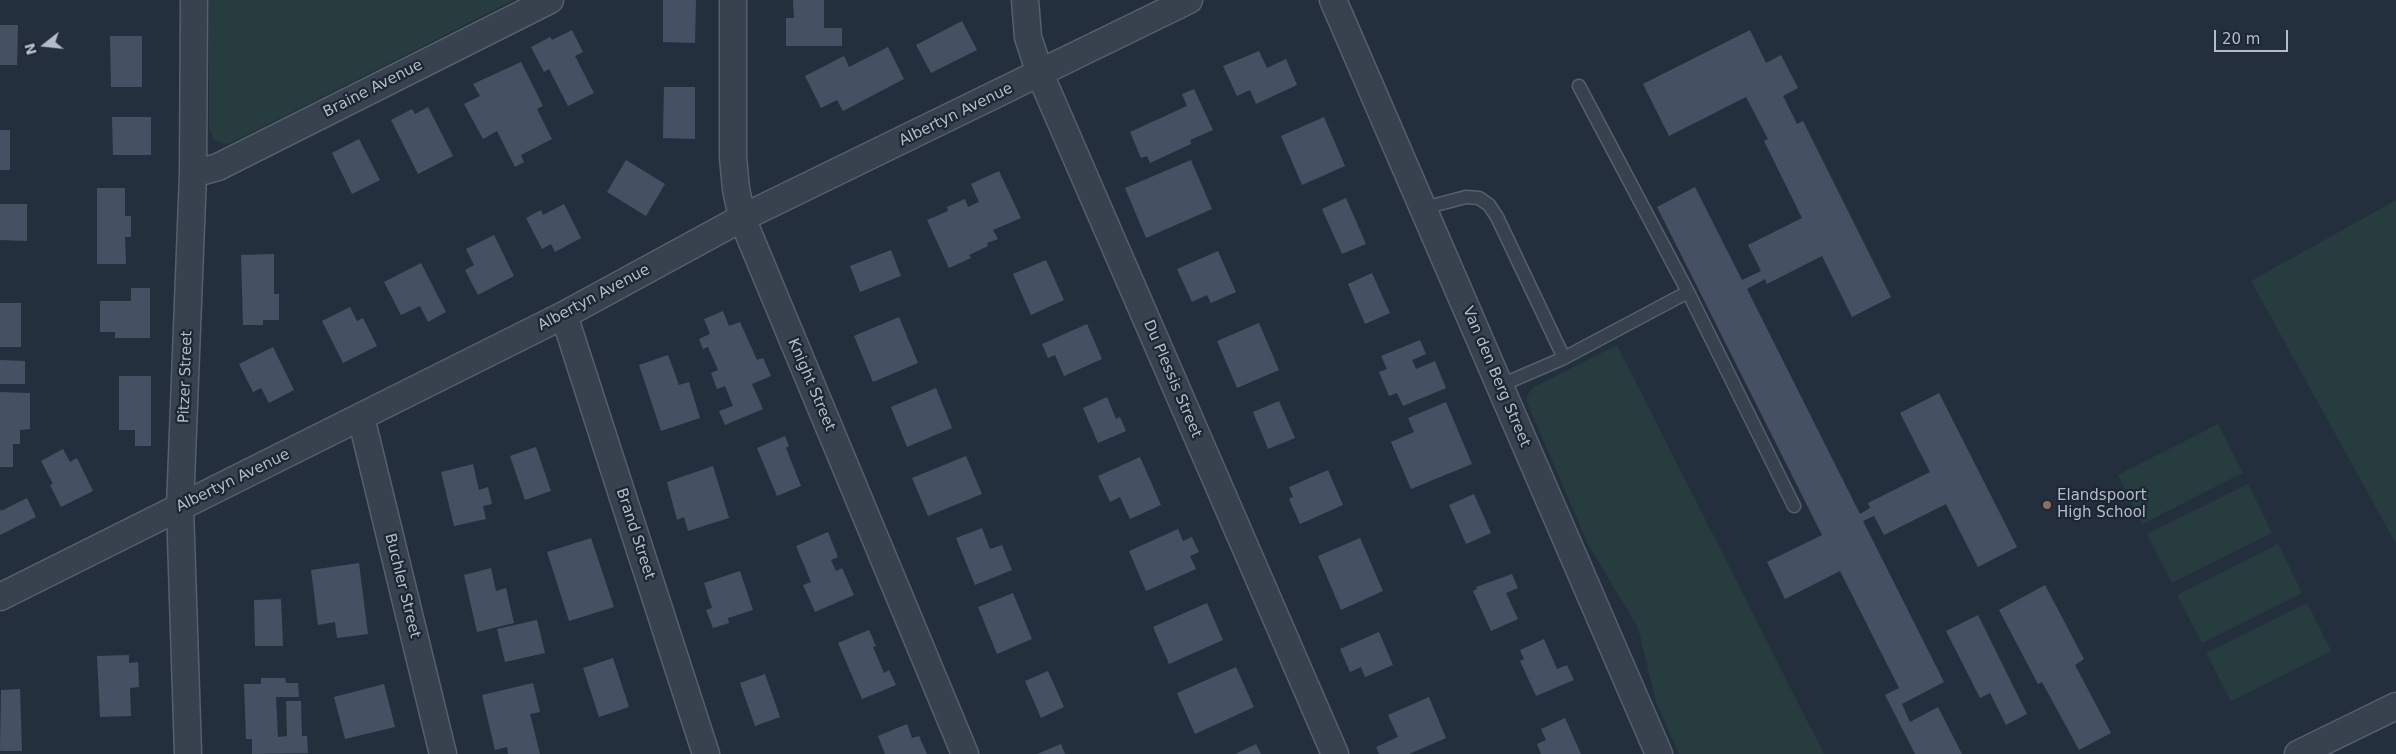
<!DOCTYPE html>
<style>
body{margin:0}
#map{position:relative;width:2396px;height:754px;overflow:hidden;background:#242f3e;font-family:"DejaVu Sans",sans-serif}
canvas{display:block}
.north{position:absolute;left:20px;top:20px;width:50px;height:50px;-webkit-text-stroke:4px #1d2633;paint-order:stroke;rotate:254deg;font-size:14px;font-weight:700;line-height:20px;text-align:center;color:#b4bcc9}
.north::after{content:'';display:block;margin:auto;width:18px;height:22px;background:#b4bcc9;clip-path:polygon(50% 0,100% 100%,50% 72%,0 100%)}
.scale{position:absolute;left:2214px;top:30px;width:74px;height:22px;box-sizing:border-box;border:2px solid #b4bcc9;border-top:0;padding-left:6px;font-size:15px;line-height:18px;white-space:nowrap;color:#b4bcc9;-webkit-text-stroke:4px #1d2633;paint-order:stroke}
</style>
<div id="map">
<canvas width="2396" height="754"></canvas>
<div class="north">N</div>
<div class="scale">20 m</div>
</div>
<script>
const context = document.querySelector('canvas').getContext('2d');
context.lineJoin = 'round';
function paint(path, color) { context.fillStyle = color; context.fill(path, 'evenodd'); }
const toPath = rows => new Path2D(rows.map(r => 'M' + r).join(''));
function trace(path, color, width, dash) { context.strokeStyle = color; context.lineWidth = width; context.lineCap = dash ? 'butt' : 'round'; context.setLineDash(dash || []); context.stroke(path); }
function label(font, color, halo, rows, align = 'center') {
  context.font = font + ' "DejaVu Sans",sans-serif'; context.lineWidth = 4.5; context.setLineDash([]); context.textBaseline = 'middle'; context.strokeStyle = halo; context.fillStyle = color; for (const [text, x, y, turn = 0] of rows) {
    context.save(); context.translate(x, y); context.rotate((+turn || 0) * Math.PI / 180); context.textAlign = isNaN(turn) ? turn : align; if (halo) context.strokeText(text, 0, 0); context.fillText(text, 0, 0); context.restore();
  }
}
const green = toPath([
 [209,0,514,0,231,143,225,144,214,140,209,128],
 [2396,200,2396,544,2251,281],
 [1617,345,1824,754,1679,754,1656,702,1638,628,1587,542,1526,400,1528,394,1534,387],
 [2218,424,2243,473,2142,524,2118,475],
 [2248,484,2272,533,2172,583,2147,534],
 [2278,544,2302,593,2202,643,2177,595],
 [2307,603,2331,651,2231,701,2206,653]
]);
const building = toPath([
 [663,0,696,0,695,43,663,42],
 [793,0,824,0,824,28,842,28,842,46,786,46,786,18,794,18],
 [962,21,977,50,931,73,916,45],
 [0,25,18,25,17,65,0,65],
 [572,30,583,52,575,56,594,93,568,106,549,69,544,72,531,47,550,37,552,40],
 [1750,30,1766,63,1781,55,1798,88,1783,96,1797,124,1803,121,1891,297,1852,317,1822,256,1767,284,1765,279,1747,289,1860,514,1870,508,1868,503,1930,472,1900,413,1939,393,2017,547,1978,567,1946,504,1884,535,1874,516,1863,521,1944,682,1902,704,1910,722,1938,707,1962,754,1915,754,1885,695,1899,688,1840,571,1785,599,1767,562,1822,535,1657,207,1695,187,1742,280,1761,271,1748,245,1802,218,1764,141,1768,139,1746,97,1669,136,1643,84],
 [110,36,142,36,142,87,111,87],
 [888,47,904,79,843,111,837,100,821,108,805,76,844,56,849,67],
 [1259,51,1267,68,1286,59,1297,85,1256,104,1250,90,1237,96,1223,66],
 [521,62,543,106,537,109,552,139,521,155,524,162,515,167,497,131,483,139,464,104,480,96,473,84],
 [664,87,695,87,695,139,663,138],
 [1194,89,1213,130,1190,140,1191,144,1150,163,1147,156,1141,158,1130,132,1187,106,1182,94],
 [428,107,453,156,418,174,391,120,412,109,415,114],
 [112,117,151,117,151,155,113,155],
 [1324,117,1345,166,1302,185,1281,136],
 [0,130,10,130,10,170,0,170],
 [359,139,380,180,352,194,332,153],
 [626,160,665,184,646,216,607,192],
 [1191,160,1212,209,1146,238,1125,188],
 [999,171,1021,218,993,230,998,239,987,243,988,246,969,255,971,258,949,268,927,220,948,211,947,207,965,199,968,207,979,202,971,184],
 [97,188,125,188,125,216,131,216,131,237,125,237,126,264,97,264],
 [1346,198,1366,244,1342,254,1322,209],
 [0,204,27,204,27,241,0,240],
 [564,204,581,238,555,252,551,244,542,249,526,218,541,210,543,215],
 [494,235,514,276,478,295,465,270,474,265,466,249],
 [891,250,901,276,860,292,850,266],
 [1218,251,1236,292,1211,303,1207,295,1192,302,1177,269],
 [274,254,274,294,279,294,279,320,263,320,263,325,243,325,241,255],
 [1046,260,1064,300,1031,315,1013,274],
 [421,263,446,312,428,322,420,306,401,315,384,282],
 [1372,273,1390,313,1365,324,1348,284],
 [131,288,150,288,150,338,115,338,115,332,100,332,100,301,131,301],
 [0,303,21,303,21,347,0,347],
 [350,307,357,321,363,318,377,346,343,363,322,321],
 [723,311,729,326,740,322,757,360,763,358,771,376,752,384,763,409,725,425,719,411,733,406,725,386,717,389,711,373,718,370,708,347,703,349,699,339,710,334,704,319],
 [899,317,918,363,873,382,854,336],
 [1259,323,1279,370,1237,388,1217,341],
 [1087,324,1102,359,1064,376,1055,355,1048,358,1042,344],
 [1420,340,1426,354,1412,360,1416,369,1435,361,1446,388,1403,406,1397,393,1389,396,1379,372,1387,369,1381,356],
 [273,347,294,390,269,403,261,388,253,392,239,364],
 [668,355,679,385,689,382,700,418,661,431,639,365],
 [0,360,25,361,25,384,0,384],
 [119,376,151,376,151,446,135,446,135,430,119,430],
 [936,388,952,428,907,447,891,407],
 [0,392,30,393,30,429,20,430,20,444,13,444,13,467,0,467],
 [1107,397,1116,419,1120,417,1126,431,1098,443,1083,408],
 [1279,401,1295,438,1268,449,1253,412],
 [1446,402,1472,464,1411,489,1391,442,1414,432,1408,418],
 [785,436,789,446,786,448,801,486,777,496,757,448],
 [536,447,551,491,525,500,510,456],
 [63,449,70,462,77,458,93,491,61,507,50,485,53,484,41,461],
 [966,456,982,494,928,516,912,478],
 [1140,457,1161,505,1130,519,1120,497,1110,502,1098,476],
 [473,464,479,490,488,487,492,504,483,506,486,519,454,526,441,472],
 [713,466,729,518,688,531,684,517,677,520,667,482],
 [1328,470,1343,505,1300,524,1289,499,1293,497,1289,487],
 [1474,494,1491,533,1466,544,1449,505],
 [27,498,36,517,0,535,0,508,1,511],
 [982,528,990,549,1002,545,1012,570,975,585,956,538],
 [1178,529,1183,541,1192,537,1199,552,1190,556,1196,569,1146,591,1129,551],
 [828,532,838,557,831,560,836,571,842,568,854,595,815,612,803,585,811,582,796,546],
 [591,538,614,607,569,621,547,552],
 [1360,538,1383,591,1341,610,1318,556],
 [359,563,368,634,337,638,335,622,318,625,311,570],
 [491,568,496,591,506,588,514,623,477,632,464,575],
 [740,571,753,610,728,618,729,623,713,628,706,610,712,608,704,583],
 [1512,574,1518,588,1506,593,1518,619,1491,631,1473,591,1477,589,1476,587],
 [2045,585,2084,659,2075,665,2111,733,2079,750,2042,682,2038,684,1999,610],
 [1013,593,1032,639,997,654,978,607],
 [281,599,283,646,255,646,254,600],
 [1207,603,1223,640,1169,664,1153,627],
 [1978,615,2027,714,2006,725,1990,693,1980,698,1946,631],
 [537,620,545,653,505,662,497,629],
 [869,630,876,646,873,647,884,673,889,670,896,685,862,699,838,643],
 [1379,632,1393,665,1365,677,1361,667,1350,672,1340,649],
 [1544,639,1557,669,1567,665,1574,680,1536,696,1520,661,1524,659,1520,650],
 [129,655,129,663,138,662,139,687,130,688,131,716,100,717,97,656],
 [613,658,629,707,599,717,583,668],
 [1236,667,1254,707,1195,734,1177,693],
 [1048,671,1064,707,1041,718,1025,681],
 [765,674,780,717,755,726,740,683],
 [261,678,285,678,286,683,298,683,299,697,276,697,278,737,287,736,286,701,301,701,302,736,307,736,308,753,252,754,252,739,246,739,244,684,261,684],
 [533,683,540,712,530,714,540,754,508,754,507,747,495,750,482,695],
 [384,684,395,727,345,739,334,697],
 [20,689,22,751,0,751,1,690],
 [1429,697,1446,738,1409,754,1379,754,1376,747,1398,737,1388,715],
 [1565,718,1581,754,1541,754,1537,744,1546,740,1541,729],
 [907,724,912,738,919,736,927,754,885,754,878,736],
 [1061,744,1065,754,1037,754],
 [1256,744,1261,754,1235,754]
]);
const lane = toPath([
 [1424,208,1466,197,1479,198,1489,205,1497,217,1564,358,1499,386],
 [1688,292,1794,506],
 [1564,358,1688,292,1579,86]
]);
const street = toPath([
 [733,0,733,157,736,189,742,218,965,754],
 [1025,0,1028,37,1040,74,1335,754],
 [1333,0,1659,754],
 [193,174,218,167,550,0],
 [564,315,706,754],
 [361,417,443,754],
 [0,597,564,315,742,218,1189,0],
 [188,754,180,507,193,174,194,0],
 [2298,754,2396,706]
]);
const markers = [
 [2047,505,5,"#8d6e63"]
];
const streetNames = [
 ["Braine Avenue",373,89,-27],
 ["Albertyn Avenue",956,115,-26],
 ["Albertyn Avenue",594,298,-28],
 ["Pitzer Street",186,377,-88],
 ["Van den Berg Street",1496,377,67],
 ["Du Plessis Street",1172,379,67],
 ["Knight Street",811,385,67],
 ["Albertyn Avenue",233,481,-26],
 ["Brand Street",635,534,72],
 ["Buchler Street",402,586,76]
];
const poiNames = [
 ["Elandspoort",2057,496],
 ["High School",2057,513]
];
paint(green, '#263c3f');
paint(building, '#455162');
trace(lane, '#565f6c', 15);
trace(street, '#565f6c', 29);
trace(lane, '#38414e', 12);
trace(street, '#38414e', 26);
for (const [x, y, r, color] of markers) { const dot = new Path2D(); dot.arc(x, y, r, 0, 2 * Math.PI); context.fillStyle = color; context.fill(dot); trace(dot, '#1d2633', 2); }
label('15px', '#b4bcc9', '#1d2633', streetNames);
label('15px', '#b4bcc9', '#1d2633', poiNames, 'left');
</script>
